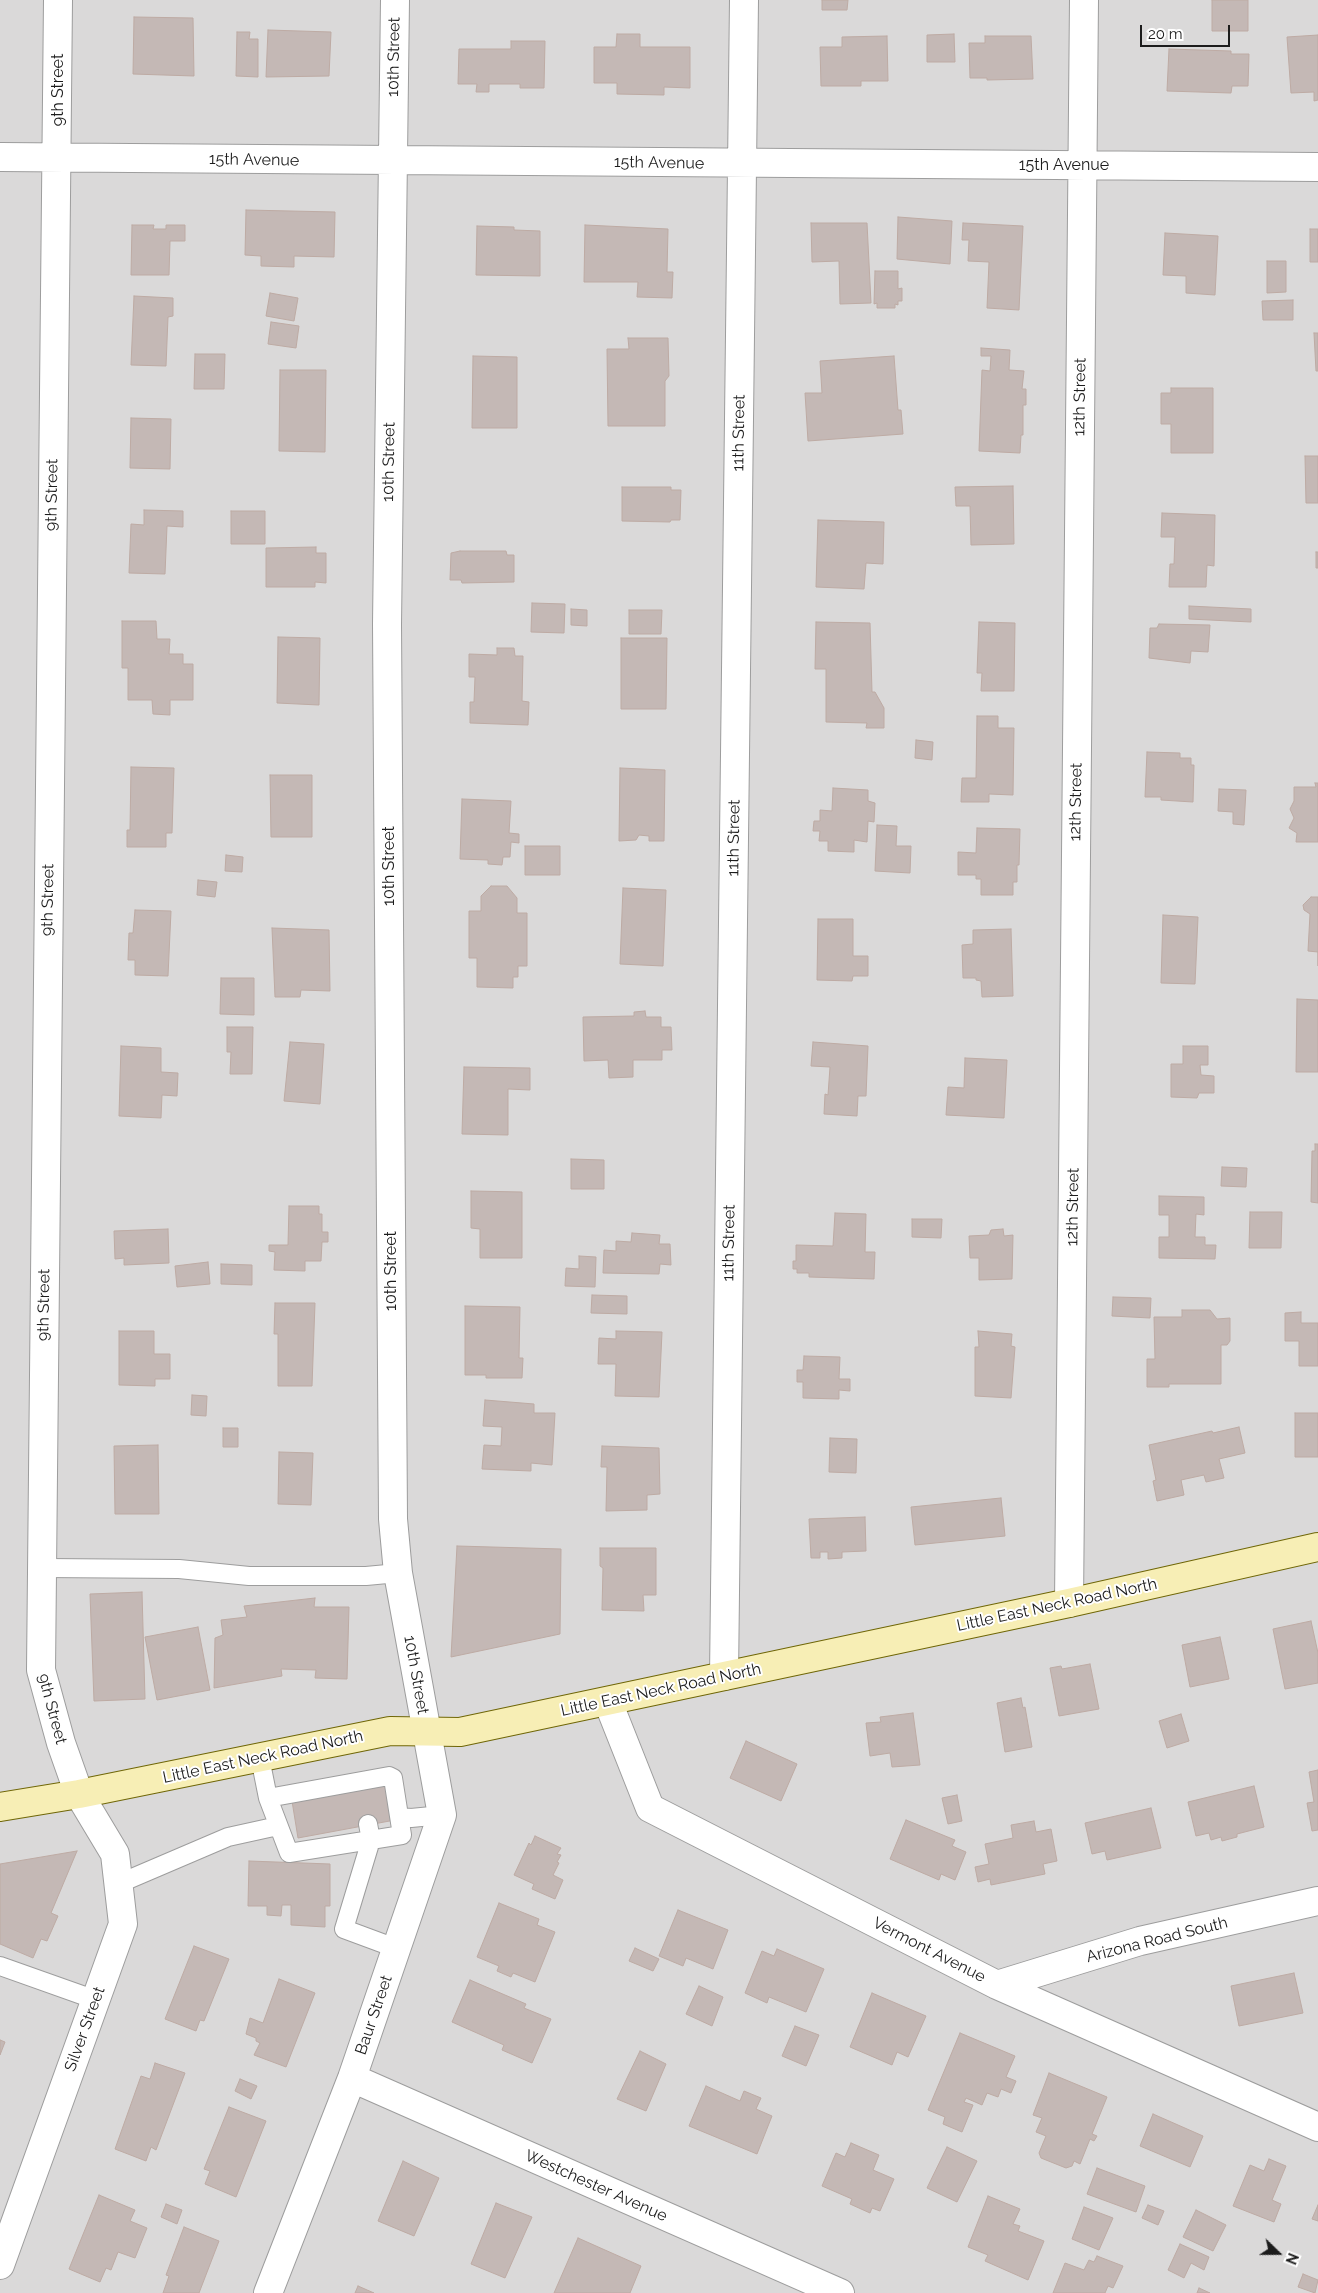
<!DOCTYPE html>
<style>
body{margin:0}
#map{position:relative;width:1318px;height:2293px;overflow:hidden;background:#ede7e2;font-family:Raleway,sans-serif}
canvas{display:block}
.north{position:absolute;left:1253px;top:2228px;width:50px;height:50px;-webkit-text-stroke:4px #fff;paint-order:stroke;rotate:112deg;font-size:14px;font-weight:700;line-height:20px;text-align:center;color:#1c1c1c}
.north::after{content:'';display:block;margin:auto;width:18px;height:22px;background:#1c1c1c;clip-path:polygon(50% 0,100% 100%,50% 72%,0 100%)}
.scale{position:absolute;left:1140px;top:25px;width:90px;height:22px;box-sizing:border-box;border:2px solid #1c1c1c;border-top:0;padding-left:6px;font-size:15px;line-height:18px;white-space:nowrap;color:#1c1c1c;-webkit-text-stroke:4px #fff;paint-order:stroke}
</style>
<div id="map">
<canvas width="1318" height="2293"></canvas>
<div class="north">N</div>
<div class="scale">20 m</div>
</div>
<script>
const context = document.querySelector('canvas').getContext('2d');
context.lineJoin = 'round';
function paint(path, color) { context.fillStyle = color; context.fill(path, 'evenodd'); }
const toPath = rows => new Path2D(rows.map(r => 'M' + r).join(''));
function trace(path, color, width, dash) { context.strokeStyle = color; context.lineWidth = width; context.lineCap = dash ? 'butt' : 'round'; context.setLineDash(dash || []); context.stroke(path); }
function label(font, color, halo, rows, align = 'center') {
  context.font = font + ' Raleway,sans-serif'; context.lineWidth = 4; context.setLineDash([]); context.textBaseline = 'middle'; context.strokeStyle = halo; context.fillStyle = color; for (const [text, x, y, turn = 0] of rows) {
    context.save(); context.translate(x, y); context.rotate((+turn || 0) * Math.PI / 180); context.textAlign = isNaN(turn) ? turn : align; if (halo) context.strokeText(text, 0, 0); context.fillText(text, 0, 0); context.restore();
  }
}
const residential = toPath([
 [0,0,1318,0,1318,2293,0,2293]
]);
const building = toPath([
 [822,0,848,0,847,10,822,10,822,0],
 [1212,0,1248,0,1248,31,1212,31,1212,0],
 [134,17,193,18,194,76,133,74,134,17],
 [268,30,331,32,329,76,266,77,268,30],
 [237,32,250,32,249,39,258,39,258,77,236,76,237,32],
 [617,34,640,34,640,47,690,47,690,88,664,87,664,95,617,94,617,83,594,83,594,47,616,47,617,34],
 [954,34,955,62,927,62,927,35,954,34],
 [1318,35,1318,100,1314,101,1314,92,1291,93,1287,37,1318,35],
 [887,36,888,81,861,81,861,86,821,86,820,47,842,47,842,37,887,36],
 [985,36,1031,36,1033,79,987,80,987,78,970,78,969,43,985,43,985,36],
 [511,41,545,41,544,88,520,88,520,84,489,84,489,92,476,92,477,84,458,84,459,49,511,49,511,41],
 [1169,49,1231,51,1231,54,1249,54,1248,86,1232,86,1231,93,1167,91,1169,49],
 [246,210,335,212,334,257,294,256,294,267,261,266,261,256,245,255,246,210],
 [898,217,952,221,950,264,897,259,898,217],
 [811,223,867,223,871,303,840,304,839,261,812,262,811,223],
 [963,223,1023,226,1019,310,987,308,989,262,968,261,969,240,962,240,963,223],
 [132,225,154,225,153,229,166,229,166,225,185,225,185,241,170,241,169,275,131,275,132,225],
 [585,225,668,229,667,272,673,272,672,298,637,297,638,282,584,282,585,225],
 [477,226,514,227,514,230,540,231,540,276,476,275,477,226],
 [1310,229,1318,229,1318,262,1310,262,1310,229],
 [1165,233,1218,236,1215,295,1186,293,1186,276,1163,275,1165,233],
 [1267,261,1286,261,1286,292,1267,293,1267,261],
 [875,271,898,271,898,289,902,288,902,301,898,301,898,305,895,304,895,308,877,308,877,303,874,304,875,271],
 [270,293,298,298,294,321,266,316,270,293],
 [134,296,173,298,173,316,168,317,166,366,131,365,134,296],
 [1293,300,1293,320,1263,320,1262,301,1293,300],
 [271,322,299,326,296,348,268,344,271,322],
 [1314,333,1318,333,1318,371,1316,371,1314,333],
 [628,338,668,338,669,376,665,381,665,426,608,426,607,349,629,349,628,338],
 [981,348,1010,350,1009,370,1024,371,1022,389,1026,389,1026,405,1023,405,1023,435,1021,435,1020,453,979,451,982,370,990,371,991,356,981,356,981,348],
 [195,354,225,354,224,389,194,389,195,354],
 [473,356,517,357,517,428,472,428,473,356],
 [894,356,898,410,901,410,903,434,808,441,805,393,822,393,820,361,894,356],
 [280,370,326,370,325,452,279,451,280,370],
 [1171,388,1213,388,1213,453,1171,453,1171,424,1161,424,1161,393,1171,393,1171,388],
 [131,418,171,419,170,469,130,468,131,418],
 [1305,456,1318,456,1318,503,1306,503,1305,456],
 [1013,486,1014,544,971,545,970,506,956,506,955,487,1013,486],
 [622,487,671,487,671,490,681,490,680,520,671,520,670,522,622,521,622,487],
 [144,510,183,511,183,527,167,526,165,574,129,573,131,524,144,525,144,510],
 [231,511,265,511,265,544,231,544,231,511],
 [1162,513,1215,515,1214,566,1207,565,1206,587,1169,587,1170,564,1174,564,1175,537,1161,537,1162,513],
 [818,520,884,522,883,564,866,563,864,589,816,587,818,520],
 [316,547,316,553,326,553,326,583,315,582,315,587,266,587,266,548,316,547],
 [460,551,506,551,507,555,514,555,514,582,462,583,461,580,450,580,451,553,460,551],
 [1316,552,1318,552,1318,568,1316,568,1316,552],
 [532,603,565,604,564,633,531,632,532,603],
 [1189,606,1251,609,1251,622,1189,619,1189,606],
 [571,609,587,610,587,626,571,625,571,609],
 [629,610,662,610,661,634,629,634,629,610],
 [122,621,156,621,157,639,170,639,169,654,183,654,183,664,193,664,193,700,170,700,170,715,153,714,152,700,128,700,128,668,122,668,122,621],
 [816,622,870,623,872,692,875,692,884,708,884,728,866,728,867,723,826,722,826,669,815,669,816,622],
 [979,622,1015,623,1014,691,981,691,982,673,977,673,979,622],
 [1159,624,1210,625,1208,652,1191,651,1190,663,1149,658,1150,628,1157,628,1159,624],
 [278,637,320,638,319,705,277,703,278,637],
 [621,638,667,638,666,709,621,709,621,638],
 [497,648,514,648,515,656,523,656,522,701,529,702,528,725,470,723,470,702,474,702,475,677,469,677,469,654,497,655,497,648],
 [977,716,998,716,998,728,1014,728,1013,795,989,794,989,802,961,802,962,778,976,778,977,716],
 [916,740,933,742,932,760,915,758,916,740],
 [1147,752,1180,753,1180,758,1191,758,1191,765,1194,765,1193,802,1161,800,1161,797,1145,797,1147,752],
 [131,767,174,768,172,833,166,833,166,847,127,847,127,830,130,830,131,767],
 [620,768,665,770,664,841,649,841,649,836,639,835,636,840,619,841,620,768],
 [270,775,312,775,312,837,271,837,270,775],
 [1315,783,1318,783,1318,842,1296,842,1297,833,1289,828,1294,818,1290,809,1294,801,1294,787,1316,787,1315,783],
 [833,788,868,790,868,801,875,803,874,822,868,821,867,842,854,840,854,852,828,851,828,841,819,841,820,831,813,831,814,821,820,821,820,810,832,811,833,788],
 [1219,789,1246,790,1244,825,1233,824,1233,812,1218,811,1219,789],
 [462,799,511,801,509,833,519,834,519,843,511,842,510,857,503,857,502,865,488,864,488,860,460,859,462,799],
 [877,825,897,826,896,846,911,846,910,873,875,871,877,825],
 [977,828,1020,829,1019,865,1017,865,1017,882,1013,882,1013,895,981,895,981,879,976,879,976,875,958,875,958,852,976,853,977,828],
 [525,846,560,846,560,875,525,875,525,846],
 [226,855,243,857,242,872,225,871,226,855],
 [198,880,217,882,215,897,197,895,198,880],
 [491,886,507,886,517,898,517,913,527,913,527,966,518,966,518,977,513,977,513,988,477,987,477,958,469,958,469,911,481,911,481,896,491,886],
 [623,888,666,890,663,966,620,964,623,888],
 [1311,897,1318,897,1318,966,1318,952,1308,951,1310,914,1304,910,1303,905,1311,897],
 [135,910,171,911,168,976,135,975,135,960,128,960,129,933,133,933,135,910],
 [1163,915,1198,917,1195,984,1161,983,1163,915],
 [818,919,853,919,853,956,868,956,868,976,853,976,852,981,817,980,818,919],
 [272,928,329,930,330,991,301,990,300,997,275,997,272,928],
 [1011,929,1013,996,982,997,981,981,976,980,976,978,963,978,962,945,973,944,973,930,1011,929],
 [221,978,254,978,254,1015,220,1014,221,978],
 [1297,999,1318,1000,1318,1072,1296,1072,1297,999],
 [645,1011,646,1017,661,1017,661,1027,671,1027,672,1050,662,1050,662,1060,633,1060,633,1077,609,1078,608,1060,584,1061,583,1017,634,1016,634,1012,645,1011],
 [227,1027,253,1027,252,1074,230,1074,231,1052,227,1052,227,1027],
 [290,1042,324,1044,320,1104,284,1101,290,1042],
 [813,1042,868,1046,866,1096,858,1096,857,1116,824,1114,825,1094,828,1095,830,1067,811,1066,813,1042],
 [121,1046,161,1048,161,1072,178,1073,177,1096,162,1095,161,1118,119,1116,121,1046],
 [1183,1046,1208,1046,1208,1065,1200,1065,1201,1075,1214,1076,1214,1093,1199,1093,1197,1098,1171,1097,1171,1064,1183,1064,1183,1046],
 [965,1058,1007,1060,1004,1118,946,1115,948,1087,964,1088,965,1058],
 [464,1067,530,1068,530,1090,508,1089,508,1135,462,1134,464,1067],
 [1315,1144,1318,1144,1318,1203,1311,1202,1312,1151,1315,1151,1315,1144],
 [571,1159,604,1160,604,1189,571,1189,571,1159],
 [1222,1167,1247,1168,1246,1187,1221,1186,1222,1167],
 [471,1191,522,1192,522,1258,480,1258,480,1229,471,1228,471,1191],
 [1159,1196,1204,1197,1204,1215,1196,1214,1195,1237,1205,1237,1205,1245,1216,1245,1215,1259,1159,1258,1159,1237,1169,1237,1169,1215,1159,1215,1159,1196],
 [289,1206,319,1206,319,1214,322,1214,322,1232,328,1232,328,1242,322,1242,321,1261,305,1261,305,1271,274,1270,275,1252,269,1251,269,1245,288,1245,289,1206],
 [1250,1212,1282,1212,1281,1248,1249,1248,1250,1212],
 [835,1213,866,1214,865,1252,875,1252,874,1279,809,1277,809,1273,797,1273,797,1269,793,1269,793,1261,796,1261,796,1245,833,1246,835,1213],
 [912,1219,942,1219,941,1238,912,1237,912,1219],
 [168,1229,169,1263,124,1265,124,1258,115,1259,114,1231,168,1229],
 [1003,1229,1004,1236,1013,1235,1012,1279,979,1280,979,1258,970,1258,969,1236,989,1235,991,1230,1003,1229],
 [632,1233,660,1235,659,1244,670,1244,671,1265,660,1264,659,1274,603,1273,604,1250,616,1251,616,1241,631,1242,632,1233],
 [579,1256,596,1257,595,1287,565,1286,566,1268,579,1269,579,1256],
 [208,1262,210,1284,177,1287,175,1266,208,1262],
 [221,1264,252,1265,252,1285,221,1284,221,1264],
 [592,1295,627,1296,627,1314,591,1313,592,1295],
 [1113,1297,1151,1298,1150,1318,1112,1316,1113,1297],
 [275,1303,315,1303,312,1386,278,1386,278,1334,274,1334,275,1303],
 [465,1306,520,1307,519,1358,523,1358,522,1378,486,1378,486,1375,465,1375,465,1306],
 [1182,1310,1210,1310,1217,1319,1230,1318,1230,1341,1227,1345,1221,1345,1221,1384,1169,1384,1169,1387,1147,1387,1147,1359,1155,1359,1154,1317,1182,1317,1182,1310],
 [1301,1312,1301,1323,1318,1323,1318,1366,1299,1366,1299,1341,1285,1341,1285,1313,1301,1312],
 [119,1331,154,1331,154,1354,170,1354,170,1379,155,1379,155,1386,119,1385,119,1331],
 [616,1331,662,1332,659,1397,615,1396,616,1364,598,1364,599,1338,616,1339,616,1331],
 [978,1331,1012,1334,1011,1346,1015,1347,1011,1398,975,1396,975,1347,979,1347,978,1331],
 [804,1356,840,1357,839,1379,850,1379,850,1391,839,1390,839,1399,803,1398,803,1382,797,1382,797,1370,803,1370,804,1356],
 [192,1395,207,1396,206,1416,191,1415,192,1395],
 [485,1400,534,1404,534,1413,555,1413,552,1465,531,1463,531,1471,482,1469,484,1445,501,1446,502,1427,483,1426,485,1400],
 [1295,1413,1318,1413,1318,1457,1295,1457,1295,1413],
 [1239,1427,1245,1453,1219,1459,1224,1478,1206,1482,1204,1475,1181,1480,1184,1495,1157,1501,1153,1481,1156,1480,1149,1445,1212,1431,1213,1433,1239,1427],
 [223,1428,238,1428,238,1447,223,1447,223,1428],
 [830,1438,857,1439,856,1473,829,1472,830,1438],
 [158,1445,159,1514,115,1514,114,1446,158,1445],
 [602,1446,659,1448,660,1494,647,1495,647,1510,606,1511,607,1467,601,1467,602,1446],
 [279,1452,313,1453,311,1505,278,1504,279,1452],
 [1001,1498,1005,1536,915,1545,911,1507,1001,1498],
 [865,1517,866,1551,842,1552,842,1558,828,1559,828,1552,820,1552,820,1558,811,1558,809,1519,865,1517],
 [457,1546,561,1549,560,1634,451,1657,457,1546],
 [600,1548,656,1548,656,1595,643,1595,644,1611,602,1610,603,1568,600,1566,600,1548],
 [142,1592,145,1699,94,1701,90,1594,142,1592],
 [315,1598,314,1607,349,1607,347,1679,315,1678,316,1670,281,1669,282,1676,214,1688,215,1638,223,1635,221,1620,247,1617,244,1606,315,1598],
 [1311,1621,1318,1653,1318,1683,1285,1689,1273,1629,1311,1621],
 [198,1627,210,1690,157,1700,145,1637,198,1627],
 [1220,1637,1229,1679,1190,1687,1182,1645,1220,1637],
 [1090,1664,1099,1709,1059,1716,1050,1668,1061,1666,1062,1669,1090,1664],
 [1021,1698,1023,1708,1025,1707,1032,1747,1005,1752,997,1703,1021,1698],
 [913,1713,920,1765,892,1767,890,1753,870,1756,866,1723,881,1722,880,1717,913,1713],
 [1181,1714,1189,1741,1167,1748,1159,1721,1181,1714],
 [746,1741,797,1764,781,1801,730,1778,746,1741],
 [1318,1770,1318,1830,1312,1831,1307,1803,1314,1802,1309,1772,1318,1770],
 [387,1781,395,1820,298,1838,292,1801,387,1781],
 [1254,1786,1264,1827,1237,1834,1237,1837,1222,1841,1221,1837,1211,1840,1209,1833,1196,1836,1188,1802,1254,1786],
 [957,1795,962,1821,948,1824,942,1798,957,1795],
 [1151,1808,1161,1848,1107,1860,1105,1851,1092,1854,1085,1823,1151,1808],
 [906,1820,955,1840,952,1846,966,1852,955,1880,941,1874,939,1880,890,1859,906,1820],
 [1034,1821,1036,1832,1051,1829,1057,1861,1043,1864,1045,1874,991,1885,990,1879,978,1882,975,1867,989,1864,985,1844,1013,1838,1011,1825,1034,1821],
 [535,1836,561,1848,557,1854,561,1855,557,1862,559,1863,553,1875,563,1880,555,1899,532,1889,534,1884,514,1875,529,1843,531,1845,535,1836],
 [77,1851,51,1913,58,1916,47,1941,41,1939,33,1958,0,1944,0,1864,77,1851],
 [249,1861,330,1864,330,1906,325,1906,325,1927,291,1925,291,1905,282,1905,281,1916,267,1915,267,1906,248,1906,249,1861],
 [499,1903,539,1919,537,1925,555,1932,535,1982,513,1973,511,1977,497,1971,499,1966,477,1957,499,1903],
 [678,1910,728,1930,713,1969,686,1958,683,1966,659,1956,678,1910],
 [194,1946,229,1959,204,2021,200,2020,196,2031,165,2019,194,1946],
 [635,1948,659,1959,653,1971,629,1961,635,1948],
 [777,1949,824,1969,806,2012,769,1997,767,2003,745,1993,762,1951,774,1956,777,1949],
 [1294,1973,1303,2013,1239,2026,1231,1986,1294,1973],
 [279,1979,315,1993,286,2067,254,2055,260,2043,256,2041,256,2038,246,2034,250,2018,263,2023,279,1979],
 [470,1980,526,2004,524,2008,551,2019,532,2063,502,2050,504,2045,452,2022,470,1980],
 [699,1986,723,1997,712,2026,686,2014,699,1986],
 [872,1993,926,2016,908,2057,897,2052,892,2065,850,2047,872,1993],
 [795,2026,819,2035,806,2066,782,2056,795,2026],
 [960,2033,1015,2056,1006,2077,1016,2081,1011,2093,1001,2089,998,2097,987,2093,982,2105,966,2098,964,2102,973,2105,962,2132,943,2124,945,2117,928,2110,960,2033],
 [0,2040,5,2042,0,2055,0,2040],
 [640,2051,666,2064,646,2111,617,2099,640,2051],
 [155,2063,185,2073,156,2150,151,2147,146,2161,115,2149,141,2076,150,2079,155,2063],
 [1049,2073,1107,2097,1092,2134,1097,2136,1094,2141,1090,2139,1080,2164,1074,2161,1072,2166,1066,2168,1041,2158,1039,2153,1046,2136,1036,2132,1042,2118,1033,2115,1049,2073],
 [240,2079,257,2086,251,2099,235,2091,240,2079],
 [706,2086,740,2101,744,2091,761,2098,756,2109,772,2116,757,2154,689,2126,706,2086],
 [229,2107,266,2121,236,2197,205,2184,210,2171,204,2169,229,2107],
 [1153,2114,1203,2136,1190,2167,1140,2146,1153,2114],
 [851,2143,879,2155,873,2170,894,2179,880,2211,872,2208,870,2213,850,2204,852,2199,822,2186,836,2153,845,2157,851,2143],
 [947,2147,977,2161,957,2202,927,2188,947,2147],
 [1269,2159,1286,2166,1272,2200,1281,2204,1274,2222,1233,2206,1250,2165,1264,2171,1269,2159],
 [403,2161,439,2178,414,2236,378,2221,403,2161],
 [1097,2168,1145,2186,1136,2212,1087,2194,1097,2168],
 [99,2195,135,2210,130,2221,147,2228,135,2258,118,2252,111,2270,106,2268,100,2282,69,2269,99,2195],
 [988,2196,1020,2209,1013,2224,1020,2226,1018,2231,1044,2241,1028,2280,985,2261,988,2255,968,2247,988,2196],
 [496,2203,532,2217,505,2278,471,2264,496,2203],
 [166,2204,182,2210,177,2224,161,2217,166,2204],
 [1148,2205,1164,2211,1158,2225,1142,2218,1148,2205],
 [1318,2205,1318,2221,1312,2219,1318,2205],
 [1084,2207,1113,2218,1099,2250,1072,2239,1084,2207],
 [1196,2210,1226,2225,1213,2251,1183,2237,1196,2210],
 [184,2227,219,2241,199,2293,163,2293,169,2276,166,2275,184,2227],
 [578,2238,641,2266,630,2293,554,2293,578,2238],
 [1180,2244,1209,2257,1204,2270,1191,2263,1184,2278,1168,2270,1180,2244],
 [1097,2256,1123,2266,1113,2288,1108,2286,1105,2293,1053,2293,1065,2263,1084,2270,1089,2260,1094,2262,1097,2256],
 [1303,2274,1318,2280,1315,2293,1298,2287,1303,2274],
 [358,2286,374,2293,355,2293,358,2286],
 [1199,2288,1210,2293,1197,2293,1199,2288]
]);
const lane = toPath([
 [44,1568,179,1569,249,1576,366,1576,398,1573],
 [260,1758,268,1798,389,1776,393,1778,402,1835,289,1853,268,1798],
 [400,1817,411,1818,442,1815],
 [368,1824,371,1840,344,1929,398,1949],
 [118,1884,228,1837,278,1826],
 [0,1966,96,2000]
]);
const street = toPath([
 [0,157,1318,167],
 [1069,1603,1084,0],
 [724,1676,744,0],
 [608,1702,650,1808,997,1985,1318,2127],
 [997,1985,1140,1941,1318,1901],
 [352,2078,840,2293],
 [0,2265,123,1924,115,1854,79,1794,61,1743,41,1670,58,0],
 [268,2293,352,2078,442,1815,398,1573,393,1519,387,624,395,0]
]);
const secondary = toPath([
 [0,1807,79,1794,390,1731,460,1732,1069,1603,1318,1547]
]);
const streetNames = [
 ["10th Street",394,57,-89],
 ["9th Street",58,90,-90],
 ["15th Avenue",254,160,1],
 ["15th Avenue",659,163,1],
 ["15th Avenue",1064,165],
 ["12th Street",1080,397,-89],
 ["11th Street",739,433,-89],
 ["10th Street",389,462,-89],
 ["9th Street",52,495,-89],
 ["12th Street",1076,802,-89],
 ["11th Street",734,838,-89],
 ["10th Street",389,866,-90],
 ["9th Street",48,900,-89],
 ["12th Street",1073,1207,-89],
 ["11th Street",729,1243,-89],
 ["10th Street",391,1271,-90],
 ["9th Street",44,1305,-89],
 ["Little East Neck Road North",1057,1605,-12],
 ["10th Street",416,1675,80],
 ["Little East Neck Road North",661,1690,-12],
 ["9th Street",52,1709,75],
 ["Little East Neck Road North",263,1757,-12],
 ["Arizona Road South",1157,1940,-14],
 ["Vermont Avenue",929,1950,27],
 ["Baur Street",374,2015,-71],
 ["Silver Street",85,2029,-70],
 ["Westchester Avenue",596,2186,24]
];
paint(residential, '#dad9d9');
paint(building, '#c4b8b5');
trace(building, '#beaba4', 1);
trace(lane, '#9d9d9d', 20);
trace(street, '#9d9d9d', 30);
trace(secondary, '#6f6607', 30);
trace(lane, '#fff', 18);
trace(street, '#fff', 28);
trace(secondary, '#f7eeb5', 28);
label('16px', '#1c1c1c', '#fff', streetNames);
</script>
